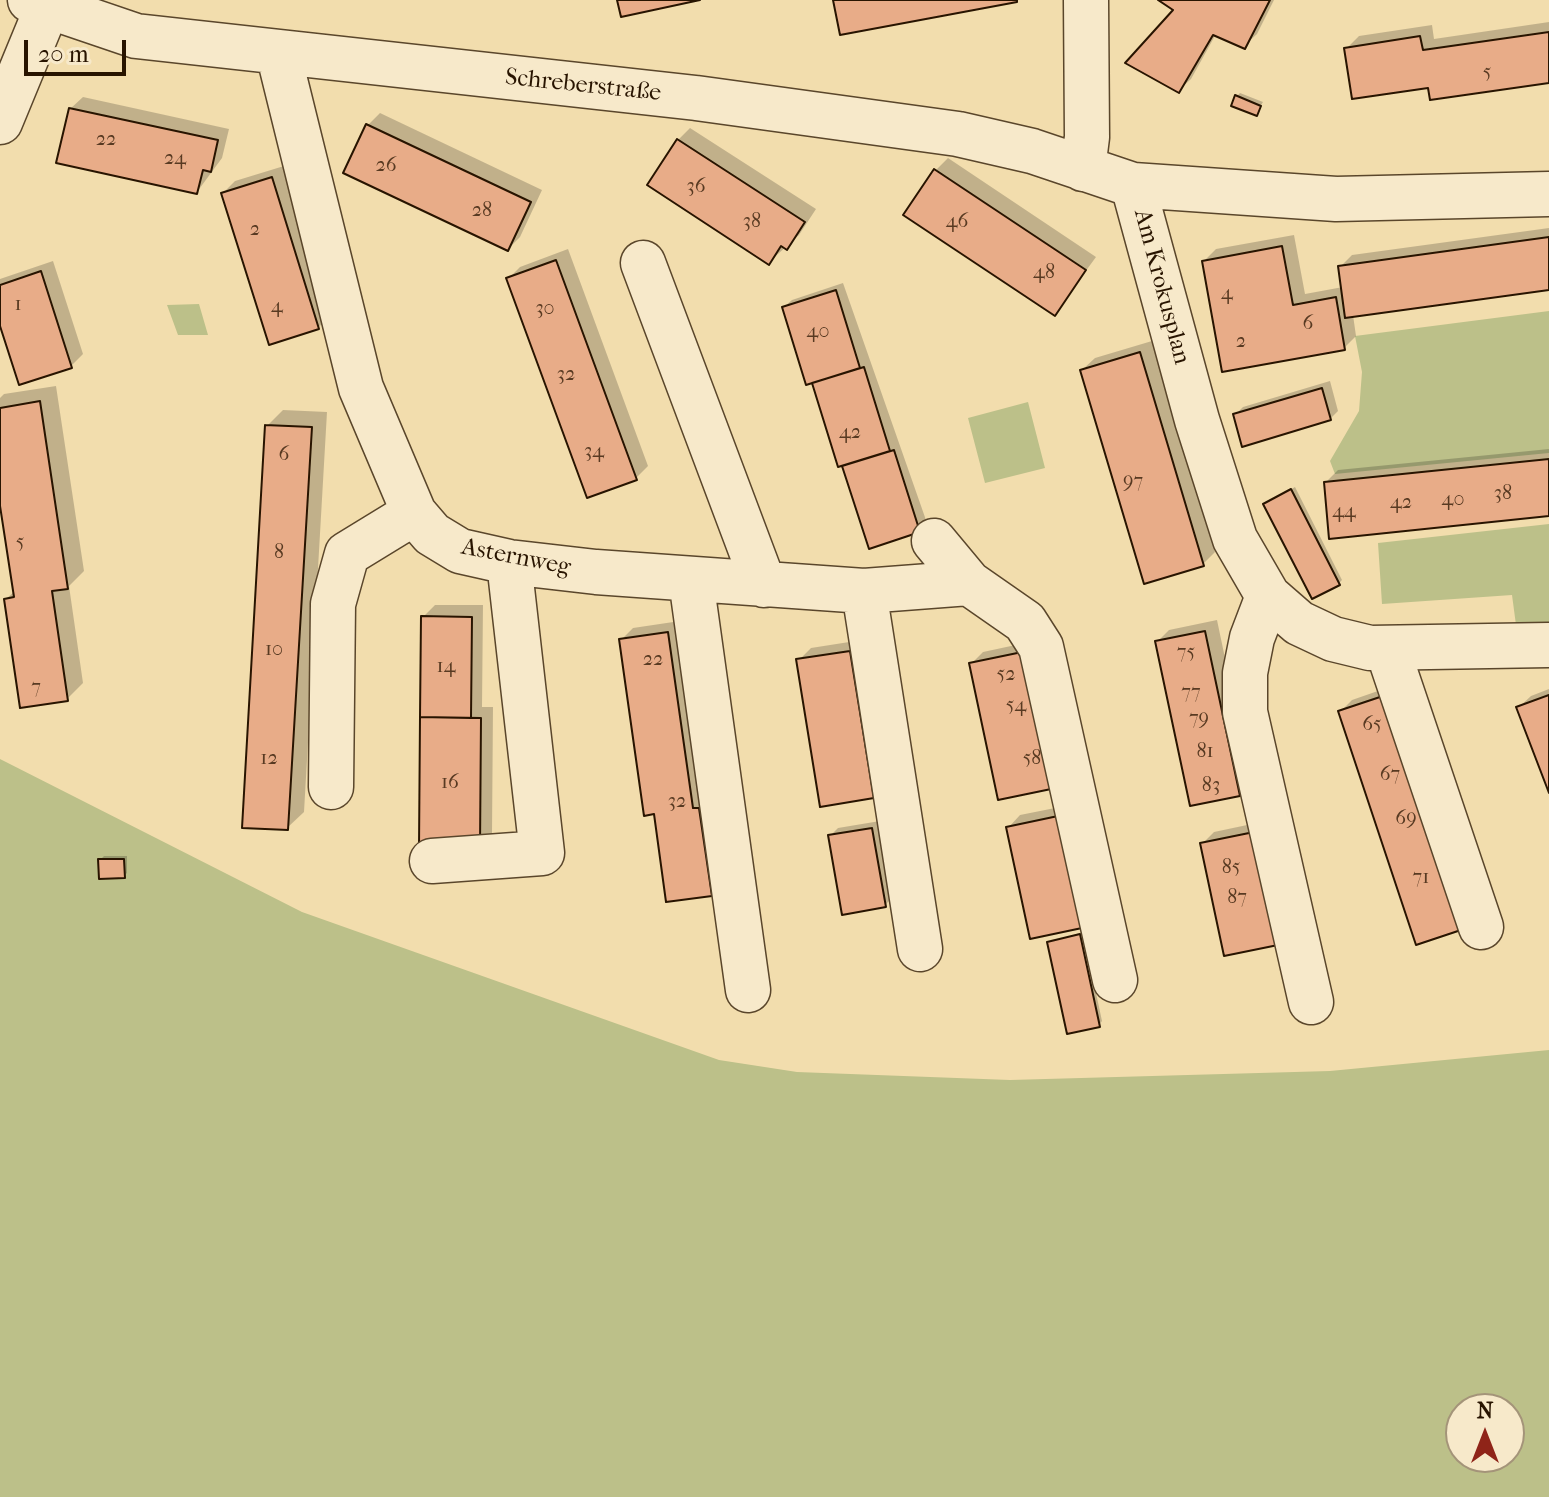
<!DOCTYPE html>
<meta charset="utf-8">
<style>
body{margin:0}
#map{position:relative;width:1549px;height:1497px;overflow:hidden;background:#f2ddad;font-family:"IM FELL French Canon",serif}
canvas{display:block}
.north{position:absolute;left:1445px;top:1393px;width:80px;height:80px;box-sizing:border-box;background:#f7e9ca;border:2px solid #a49479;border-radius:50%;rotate:0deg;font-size:22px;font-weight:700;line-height:32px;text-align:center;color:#281400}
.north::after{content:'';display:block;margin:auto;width:28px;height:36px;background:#8f2418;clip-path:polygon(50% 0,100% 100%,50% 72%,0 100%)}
.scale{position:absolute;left:24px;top:40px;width:102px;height:36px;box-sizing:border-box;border:4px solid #281400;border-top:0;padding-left:10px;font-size:24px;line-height:28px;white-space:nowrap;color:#281400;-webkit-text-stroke:6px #f7e9ca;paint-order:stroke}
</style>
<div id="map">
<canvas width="1549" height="1497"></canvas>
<div class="north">N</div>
<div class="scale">20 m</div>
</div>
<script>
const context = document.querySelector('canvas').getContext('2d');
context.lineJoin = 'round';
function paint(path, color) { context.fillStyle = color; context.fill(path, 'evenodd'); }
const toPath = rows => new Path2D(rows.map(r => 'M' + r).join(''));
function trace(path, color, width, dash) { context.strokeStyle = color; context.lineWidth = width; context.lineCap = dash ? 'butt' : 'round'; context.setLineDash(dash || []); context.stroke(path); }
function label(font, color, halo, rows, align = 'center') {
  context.font = font + ' "IM FELL French Canon",serif'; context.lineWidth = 6; context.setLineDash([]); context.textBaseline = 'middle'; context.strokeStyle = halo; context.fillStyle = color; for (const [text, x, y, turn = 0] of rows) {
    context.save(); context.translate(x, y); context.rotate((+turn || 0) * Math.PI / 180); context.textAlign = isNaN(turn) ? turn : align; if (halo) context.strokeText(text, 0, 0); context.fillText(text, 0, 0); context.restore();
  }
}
const green = toPath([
 [199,304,208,335,178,335,167,305],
 [1549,311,1549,453,1335,474,1330,461,1359,411,1362,372,1355,336],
 [1028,402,1045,468,985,483,968,418],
 [1549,524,1549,623,1516,625,1512,595,1382,604,1378,543],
 [0,759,302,912,719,1060,797,1072,1010,1080,1330,1071,1549,1050,1549,1497,0,1497],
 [1461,1409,1509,1409,1509,1457,1461,1457]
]);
const shadow = toPath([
 [1162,0,1274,0,1257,34,1244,46,1216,34,1191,79,1178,91,1176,10],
 [1549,22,1549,81,1347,48,1359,36,1432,25,1434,39],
 [1240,93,1263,102,1256,113,1237,96],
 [83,97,229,129,222,158,197,192,70,109],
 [380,113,542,190,520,237,508,249,368,125],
 [690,128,816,209,799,235,769,262,678,140],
 [948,158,1096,257,1055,313,936,170],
 [284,166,330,315,318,328,223,193,235,181],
 [1549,228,1549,288,1353,315,1356,336,1344,348,1204,261,1216,249,1294,235,1305,294,1343,287,1340,267,1352,255],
 [568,249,648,466,636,478,508,279,520,267],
 [53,261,83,354,71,366,0,320,0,279],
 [843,283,927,523,919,531,870,546,784,307,792,300],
 [1152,341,1215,552,1203,564,1082,370,1095,358],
 [1330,381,1338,411,1330,419,1235,415,1243,407],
 [56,386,84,571,69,586,83,683,67,699,6,599,15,591,0,493,0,398,4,394],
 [283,410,327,412,304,812,287,828,267,426],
 [1549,449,1549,514,1326,482,1338,470],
 [1295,487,1342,580,1339,583,1265,504],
 [435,605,483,605,482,707,493,707,492,834,479,846,423,617],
 [1217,620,1251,782,1239,794,1157,642,1169,630],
 [680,621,723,882,711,894,656,812,621,640,633,628],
 [862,640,885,784,873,796,799,660,811,648],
 [1039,640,1055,786,971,664,983,652],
 [1398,684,1463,927,1340,712,1352,700],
 [1549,689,1549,788,1518,708,1531,696],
 [1070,805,1093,914,1008,828,1020,815],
 [880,821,893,897,885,905,830,836,838,828],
 [1266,821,1226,954,1202,844,1214,832],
 [104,856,127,856,127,873,124,876,100,860],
 [1083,932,1102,1021,1099,1025,1049,942]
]);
const building = toPath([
 [617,0,700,0,621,17,617,0],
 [833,0,1017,0,1017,2,840,35,833,0],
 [1158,0,1270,0,1245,49,1213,35,1179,93,1125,63,1173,10,1158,0],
 [1549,32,1549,83,1430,100,1428,88,1352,99,1344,48,1420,36,1423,50,1549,32],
 [1235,95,1261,106,1257,116,1231,106,1235,95],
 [69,108,218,140,211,172,203,170,197,194,56,163,69,108],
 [366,124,531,202,508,251,343,173,366,124],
 [677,139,805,222,787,250,781,246,769,265,647,185,677,139],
 [934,169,1086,270,1055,316,903,215,934,169],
 [272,177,319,329,269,345,221,193,272,177],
 [1549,237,1549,290,1345,318,1338,266,1549,237],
 [1282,246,1293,305,1336,297,1345,350,1222,372,1202,261,1282,246],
 [556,260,637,480,587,498,506,278,556,260],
 [41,271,72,368,19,385,0,326,0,285,41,271],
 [836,290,860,368,806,385,782,307,836,290],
 [1140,352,1204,566,1144,584,1080,370,1140,352],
 [864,367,890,451,838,467,812,383,864,367],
 [1322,388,1331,420,1242,447,1233,414,1322,388],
 [40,401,68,589,52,591,68,701,20,708,4,599,14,597,0,506,0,408,40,401],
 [265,425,312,427,288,830,242,828,265,425],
 [894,450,920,532,869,549,842,466,894,450],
 [1549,459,1549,516,1329,539,1324,482,1549,459],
 [1291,489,1340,585,1312,599,1263,504,1291,489],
 [421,616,472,617,471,718,420,717,421,616],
 [1205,631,1240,796,1190,806,1155,641,1205,631],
 [668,632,693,808,699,808,712,896,666,902,654,814,644,816,619,639,668,632],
 [850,651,874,798,820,807,796,659,850,651],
 [1027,651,1056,788,998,800,969,663,1027,651],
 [1386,695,1464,929,1416,945,1338,711,1386,695],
 [1549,695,1549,793,1516,707,1549,695],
 [420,717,481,718,480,848,419,848,420,717],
 [1058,816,1082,928,1030,939,1006,827,1058,816],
 [872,828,886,907,842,915,828,835,872,828],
 [1254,832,1278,945,1224,956,1200,843,1254,832],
 [98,859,124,859,125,878,99,879,98,859],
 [1080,934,1100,1027,1067,1034,1047,942,1080,934]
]);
const minor = toPath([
 [30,0,136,36,696,98,958,134,1032,151,1133,185,1336,199,1549,194],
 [278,52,361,388,414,513,432,534,460,551,509,562,596,572,864,591,969,583],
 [0,122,47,8],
 [1083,169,1087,137,1086,0],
 [1133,185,1197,420,1235,539,1268,596,1299,623,1333,639,1370,648,1549,645],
 [643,263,764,585],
 [934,541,969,583,1025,622,1041,647,1115,980],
 [691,580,748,990],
 [864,591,920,949],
 [1268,596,1252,638,1245,673,1245,712,1311,1002],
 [1387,648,1481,927],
 [331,787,333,604,347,554,414,513],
 [432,861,542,853,509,562]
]);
const numberNames = [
 ["5",1487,73],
 ["22",106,140],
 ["24",175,159],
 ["26",386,166],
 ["36",696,187],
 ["28",482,211],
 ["38",752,222],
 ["46",957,222],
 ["2",255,230],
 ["48",1044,273],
 ["4",1227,294],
 ["1",18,305],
 ["4",277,307],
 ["30",545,309],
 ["6",1308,324],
 ["40",818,332],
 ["2",1241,342],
 ["32",566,375],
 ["42",850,433],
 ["34",594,452],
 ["6",284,455],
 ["97",1133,482],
 ["38",1503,494],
 ["40",1453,500],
 ["42",1401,503],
 ["44",1344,512],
 ["5",20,543],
 ["8",279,553],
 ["10",274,650],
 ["75",1186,653],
 ["22",653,660],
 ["14",446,667],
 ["52",1006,675],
 ["7",36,688],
 ["77",1191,693],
 ["54",1016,706],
 ["79",1199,719],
 ["65",1372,725],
 ["81",1205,752],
 ["12",269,759],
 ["58",1032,759],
 ["67",1390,775],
 ["16",450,783],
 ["83",1211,786],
 ["32",677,802],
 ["69",1406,819],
 ["85",1231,868],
 ["71",1421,878],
 ["87",1237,898]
];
const streetNames = [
 ["Schreberstraße",583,86,6],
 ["Am Krokusplan",1161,287,75],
 ["Asternweg",516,558,11]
];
paint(green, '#bcc089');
paint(shadow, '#0003');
paint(building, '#e8ac88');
trace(building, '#281400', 2);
trace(minor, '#5a462b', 47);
trace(minor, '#f7e9ca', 44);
label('20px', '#583a22', null, numberNames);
label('24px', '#281400', '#f7e9ca', streetNames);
</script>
